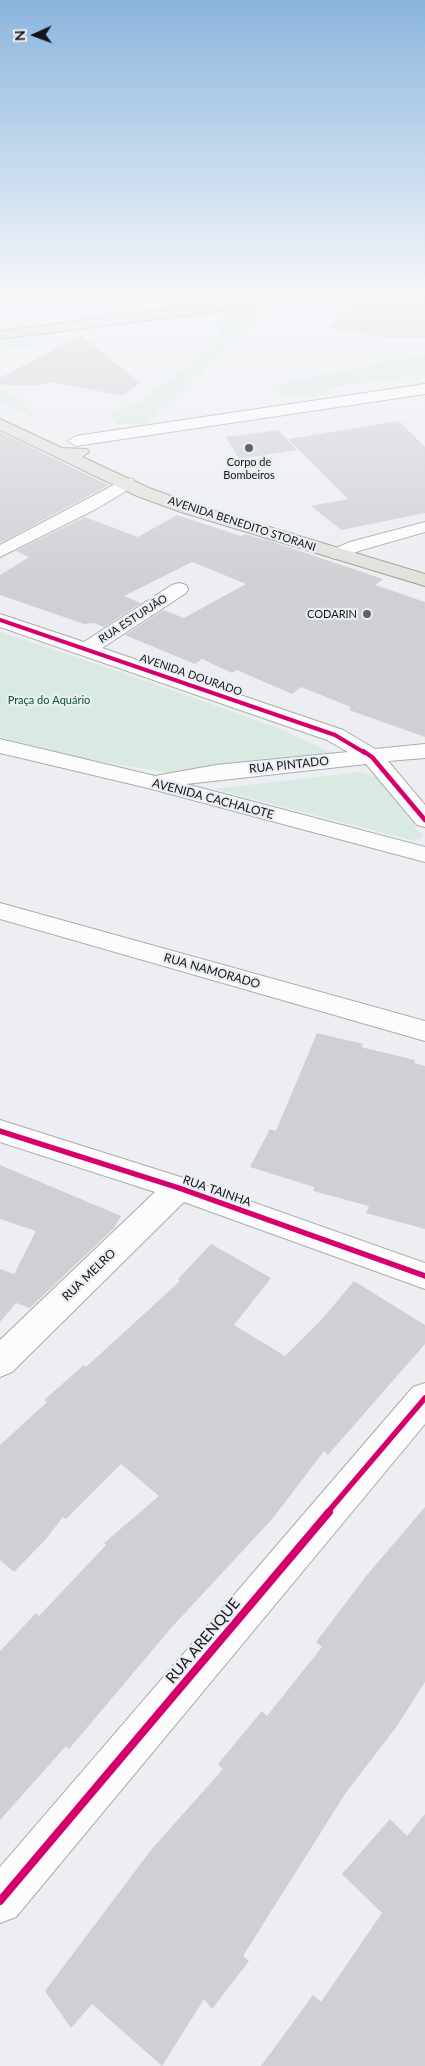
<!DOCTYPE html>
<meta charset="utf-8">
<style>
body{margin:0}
#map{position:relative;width:425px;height:2066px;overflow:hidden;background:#eceef2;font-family:Lato,sans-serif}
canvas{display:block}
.north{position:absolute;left:10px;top:10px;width:50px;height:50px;-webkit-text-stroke:4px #eaedf4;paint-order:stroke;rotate:268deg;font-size:14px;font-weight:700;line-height:20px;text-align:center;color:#151619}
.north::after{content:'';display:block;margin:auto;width:18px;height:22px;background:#151619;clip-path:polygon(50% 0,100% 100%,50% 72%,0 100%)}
</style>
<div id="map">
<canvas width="425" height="2066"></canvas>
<div class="north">N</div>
</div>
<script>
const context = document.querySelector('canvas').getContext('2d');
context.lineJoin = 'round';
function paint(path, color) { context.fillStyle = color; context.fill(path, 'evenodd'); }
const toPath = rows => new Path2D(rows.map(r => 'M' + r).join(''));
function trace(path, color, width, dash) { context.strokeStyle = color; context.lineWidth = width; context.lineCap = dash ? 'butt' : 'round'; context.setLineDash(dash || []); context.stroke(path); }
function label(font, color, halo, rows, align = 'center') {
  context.font = font + ' Lato,sans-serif'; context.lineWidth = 4.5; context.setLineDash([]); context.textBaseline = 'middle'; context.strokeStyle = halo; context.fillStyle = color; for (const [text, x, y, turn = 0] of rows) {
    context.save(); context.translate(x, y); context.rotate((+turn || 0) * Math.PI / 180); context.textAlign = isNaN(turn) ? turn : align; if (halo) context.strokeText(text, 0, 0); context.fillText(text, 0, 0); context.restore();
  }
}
const green = toPath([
 [275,295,305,295,176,311,166,309,163,306,168,302,195,298,218,302],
 [271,308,146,424,117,424,109,417,115,410,134,406,219,342,221,332,217,324,228,313],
 [130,309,142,312,140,315,76,322,72,319,80,314],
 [51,335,40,346,0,350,0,342],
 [425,354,425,375,327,388,330,395,298,398,286,396,268,386],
 [0,389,18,397,35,417,0,402],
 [0,632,129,675,278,728,332,753,169,773,80,758,0,737],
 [360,772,376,777,423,836,415,841,214,789]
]);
const building = toPath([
 [406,295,425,295,425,338,390,338,329,328,350,308,359,304,383,300,396,300],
 [81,335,140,383,123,396,53,382,33,386,0,384,0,378],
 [399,421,425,447,425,513,341,530,311,506,348,499,288,439],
 [278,430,297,450,239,459,226,437],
 [0,432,63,463,109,485,0,543],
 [177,515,241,536,245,534,273,542,383,579,375,585,425,602,425,737,349,710,351,707,301,687,292,694,237,670,232,673,202,659,195,664,125,635,163,610,184,618,246,584,192,562,124,596,141,603,104,627,94,623,84,624,0,595,0,575,29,557,16,551,85,517,138,537],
 [317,1033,363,1044,361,1047,415,1060,414,1063,425,1066,425,1229,366,1213,369,1206,313,1191,314,1187,250,1167,270,1129,276,1131],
 [0,1165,121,1216,114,1228,30,1308,16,1303,0,1322,0,1269,14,1274,36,1231,0,1219],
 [211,1244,271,1278,234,1325,285,1356,323,1318,354,1281,425,1325,425,1344,328,1455,324,1451,273,1518,172,1627,69,1749,66,1746,0,1820,0,1651,36,1613,39,1616,106,1545,104,1543,159,1496,121,1464,66,1519,63,1517,45,1540,14,1572,0,1560,0,1445,47,1402,44,1400,84,1365,86,1367,180,1281,178,1279],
 [425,1507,425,1682,397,1726,345,1794,243,1956,249,1961,212,2009,204,1999,162,2066,92,2004,71,2028,45,1991,151,1850,223,1769,218,1764,262,1711,267,1716,322,1647,316,1642,367,1575],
 [425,1814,425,2066,261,2066,313,1995,321,2002,382,1913,342,1874,390,1819,407,1836]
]);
const minor = toPath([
 [130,295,143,295,145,301,138,305,133,304,130,295],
 [425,384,425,394,76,446,68,441,76,436,425,384],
 [127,478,133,479,135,483,133,487,96,509,0,557,0,545,127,478],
 [425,522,425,532,362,550,337,559,331,558,328,554,331,550,350,542,425,522],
 [179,583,186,585,188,589,186,593,102,648,343,730,375,749,425,744,425,758,388,761,425,805,425,827,417,825,366,764,186,784,425,847,425,862,148,788,0,753,0,739,155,776,216,765,348,752,327,740,0,627,0,614,84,642,172,585,179,583],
 [0,903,425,1021,425,1041,0,919,0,903],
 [0,1120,190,1180,425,1263,425,1289,184,1202,12,1372,0,1377,0,1340,155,1192,0,1142,0,1120],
 [425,1383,425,1424,16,1917,0,1923,0,1867,413,1387,425,1383]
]);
const major = toPath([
 [282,295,323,295,317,299,0,339,0,331,282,295],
 [0,419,62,448,87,449,89,452,82,457,149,488,193,504,425,574,425,586,181,512,137,496,0,430,0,419]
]);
const cyclewayFar3 = toPath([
 [0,620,335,735,365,753]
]);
const cyclewayFar2 = toPath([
 [363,751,372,757,425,820]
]);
const cyclewayFar1 = toPath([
 [0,1131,179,1188,425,1276],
 [327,1513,425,1398]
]);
const cycleway = toPath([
 [0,1901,329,1512]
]);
const markers = [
 [249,448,5,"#606265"],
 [367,614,5,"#606265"]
];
const farPoinames = [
 ["Corpo de",249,462],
 ["Bombeiros",249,475],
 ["CODARIN",357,614,"right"]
];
const farStreetnames = [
 ["AVENIDA BENEDITO STORANI",242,524,18],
 ["RUA ESTURJÃO",133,619,-33],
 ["AVENIDA DOURADO",191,675,19]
];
const farParknames = [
 ["Praça do Aquário",49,700]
];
const streetNames = [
 ["RUA PINTADO",289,765,-6],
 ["AVENIDA CACHALOTE",213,799,15],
 ["RUA NAMORADO",212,971,16],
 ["RUA TAINHA",217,1191,19],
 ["RUA MELRO",89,1275,-44]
];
const nearStreetnames = [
 ["RUA ARENQUE",203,1641,-50]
];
paint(green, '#d9eae2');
paint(building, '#cfd0d3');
trace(minor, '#abacaf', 2);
trace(major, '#9d9b92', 2);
paint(minor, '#fcfcfd');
paint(major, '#e3e1dc');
trace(cyclewayFar3, '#d6006c', 4);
trace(cyclewayFar2, '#d6006c', 4.5);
trace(cyclewayFar1, '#d6006c', 5.5);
trace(cycleway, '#d6006c', 8);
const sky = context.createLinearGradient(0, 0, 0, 585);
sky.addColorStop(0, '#8bb5de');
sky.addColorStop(0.5, '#f6f7f9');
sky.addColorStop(1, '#f6f7f900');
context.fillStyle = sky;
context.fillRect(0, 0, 425, 585);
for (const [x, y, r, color] of markers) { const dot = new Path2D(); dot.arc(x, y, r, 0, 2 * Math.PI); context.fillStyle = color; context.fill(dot); trace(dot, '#eaedf4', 2); }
label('11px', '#151619', '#eaedf4', farPoinames);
label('11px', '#151619', '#eaedf4', farStreetnames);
label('11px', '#0d5736', '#eaedf4', farParknames);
label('12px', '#151619', '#eaedf4', streetNames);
label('15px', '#151619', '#eaedf4', nearStreetnames);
</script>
